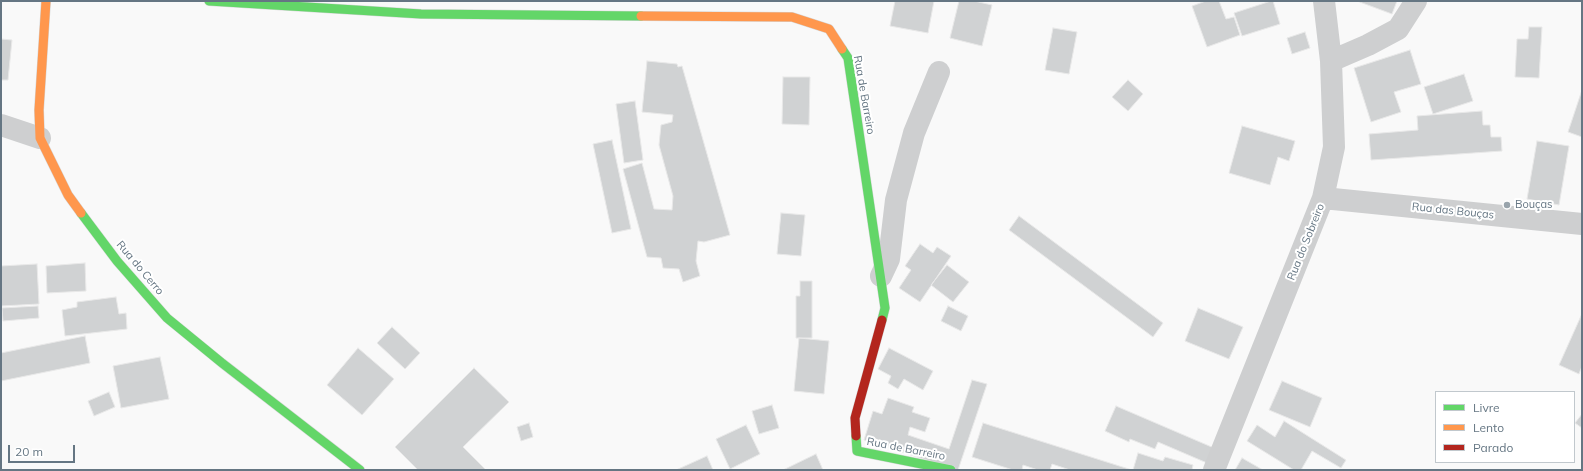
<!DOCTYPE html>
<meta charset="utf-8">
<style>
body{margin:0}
#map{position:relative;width:1583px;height:471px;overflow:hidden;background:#f9f9f9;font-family:Mulish,sans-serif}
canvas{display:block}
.frame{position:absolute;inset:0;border:2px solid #657683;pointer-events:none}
.legend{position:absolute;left:1435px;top:391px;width:140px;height:72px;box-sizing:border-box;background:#fff;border:1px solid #c1c8cd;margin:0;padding:5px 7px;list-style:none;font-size:12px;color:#657683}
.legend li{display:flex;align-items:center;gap:8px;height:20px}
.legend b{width:20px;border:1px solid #c1c8cd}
.scale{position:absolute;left:8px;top:445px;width:67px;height:18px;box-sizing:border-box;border:2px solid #657683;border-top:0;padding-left:5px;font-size:12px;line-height:14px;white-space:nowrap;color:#657683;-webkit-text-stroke:3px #fff;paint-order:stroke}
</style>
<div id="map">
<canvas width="1583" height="471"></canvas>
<div class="frame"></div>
<ul class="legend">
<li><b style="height:5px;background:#63d668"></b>Livre</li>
<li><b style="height:5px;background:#ff974d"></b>Lento</li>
<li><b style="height:5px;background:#b3261e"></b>Parado</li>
</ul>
<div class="scale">20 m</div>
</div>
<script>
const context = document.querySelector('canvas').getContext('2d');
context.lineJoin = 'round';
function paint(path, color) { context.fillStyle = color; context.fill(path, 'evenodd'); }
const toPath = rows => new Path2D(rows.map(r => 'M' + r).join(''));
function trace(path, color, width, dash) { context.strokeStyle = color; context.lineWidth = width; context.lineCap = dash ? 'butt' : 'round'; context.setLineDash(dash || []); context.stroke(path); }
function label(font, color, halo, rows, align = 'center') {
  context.font = font + ' Mulish,sans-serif'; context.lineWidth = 4; context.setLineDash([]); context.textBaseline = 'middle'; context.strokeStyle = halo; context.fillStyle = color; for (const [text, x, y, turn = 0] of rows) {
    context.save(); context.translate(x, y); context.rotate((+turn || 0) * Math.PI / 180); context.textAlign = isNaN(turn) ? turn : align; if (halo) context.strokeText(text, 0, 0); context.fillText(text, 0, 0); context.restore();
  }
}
const building = toPath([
 [895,1,934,1,928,33,890,26,895,1],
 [959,1,974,1,992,5,982,46,950,38,959,1],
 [1206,1,1219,1,1226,19,1234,17,1240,35,1207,47,1192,6,1206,1],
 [1271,1,1273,1,1280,24,1242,36,1234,13,1271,1],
 [1357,1,1397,1,1392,14,1357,1],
 [1529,27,1542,27,1539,78,1515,77,1517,39,1528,39,1529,27],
 [1053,28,1077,32,1069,74,1045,70,1053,28],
 [1305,32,1310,48,1292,54,1287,38,1305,32],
 [1,39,12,40,8,80,1,80,1,39],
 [1410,50,1421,84,1394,92,1401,112,1371,122,1354,68,1410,50],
 [647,61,677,64,678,67,682,66,730,235,704,242,698,241,696,261,700,276,683,282,679,269,663,268,661,258,647,257,623,169,642,163,654,209,672,210,673,196,659,145,661,125,672,122,673,115,642,112,647,61],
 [1464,74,1473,101,1433,114,1424,87,1464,74],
 [783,77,810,77,809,125,782,124,783,77],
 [1128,80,1143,94,1128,111,1112,97,1128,80],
 [1582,90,1582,137,1568,132,1582,90],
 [635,101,643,160,624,163,616,104,635,101],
 [1482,111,1483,125,1490,125,1491,137,1501,137,1502,151,1371,160,1369,134,1418,130,1417,116,1482,111],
 [1242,126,1295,141,1289,161,1278,157,1270,185,1229,173,1242,126],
 [612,140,631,229,612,233,593,144,612,140],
 [1537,141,1569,146,1559,205,1527,199,1537,141],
 [781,213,805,215,801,256,777,254,781,213],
 [1019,216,1163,323,1153,337,1009,230,1019,216],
 [920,244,933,253,937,247,951,256,920,302,899,288,911,270,905,266,920,244],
 [85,263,86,291,47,293,46,266,85,263],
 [37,264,39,304,1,306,1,266,37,264],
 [947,265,969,282,953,302,931,285,947,265],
 [800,281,812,281,812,338,796,338,796,296,800,296,800,281],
 [116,297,119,314,126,313,127,329,65,336,62,310,77,307,77,302,116,297],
 [38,306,39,318,3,321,2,308,38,306],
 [948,306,968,316,961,331,941,321,948,306],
 [1198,308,1243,327,1229,359,1185,341,1198,308],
 [1581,316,1582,366,1579,374,1559,365,1581,316],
 [392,327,420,353,405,369,377,343,392,327],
 [85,336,90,363,1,381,1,353,85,336],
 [799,338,829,341,824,394,794,391,799,338],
 [358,348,394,379,362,415,327,385,358,348],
 [889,348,933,371,923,390,904,379,898,389,888,383,891,376,878,369,889,348],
 [160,357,169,399,121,408,113,366,160,357],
 [474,368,509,402,463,447,486,470,418,470,395,447,474,368],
 [972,380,987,384,958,470,864,440,873,411,882,414,888,398,914,407,912,412,930,418,925,432,910,427,908,435,949,449,972,380],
 [1282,381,1322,398,1310,427,1269,410,1282,381],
 [109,392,115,407,94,416,88,401,109,392],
 [772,405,779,428,759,434,752,411,772,405],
 [1116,406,1214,448,1207,463,1158,442,1155,449,1130,439,1129,442,1105,431,1116,406],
 [1582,414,1582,428,1575,423,1582,414],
 [1284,421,1346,460,1341,468,1312,451,1301,470,1294,470,1247,441,1257,425,1275,437,1284,421],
 [529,423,533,437,521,441,517,427,529,423],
 [983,423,1132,470,1070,470,1052,464,1050,470,1038,470,1023,465,1022,470,1013,470,972,457,983,423],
 [746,425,760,454,730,469,716,439,746,425],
 [1138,453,1163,461,1165,457,1193,465,1192,470,1133,470,1138,453],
 [816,454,823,470,783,470,816,454],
 [707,456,713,470,676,470,707,456],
 [1242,458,1263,470,1235,470,1242,458]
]);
const street = toPath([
 [1331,61,1368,45,1398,29,1416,1],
 [1,125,40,138],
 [1323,198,1582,224],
 [881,276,889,259,896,200,914,133,939,72],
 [1214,470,1323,198,1334,147,1331,61,1324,1]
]);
const fast = toPath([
 [209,1,421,14,641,16],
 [842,49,848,58,885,308,882,320],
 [81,213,117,261,167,318,222,363,360,470],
 [856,436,857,451,951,470]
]);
const slow = toPath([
 [46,1,39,110,40,138,68,195,81,213],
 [641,16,792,17,829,29,842,49]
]);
const jam = toPath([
 [856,436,855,418,882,320]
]);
const markers = [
 [1507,205,4,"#99a4ac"]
];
const streetNames = [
 ["Rua de Barreiro",864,95,80],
 ["Rua das Bouças",1453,211,6],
 ["Rua do Sobreiro",1306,242,-68],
 ["Rua do Cerro",140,268,50],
 ["Rua de Barreiro",906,449,11]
];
const poiNames = [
 ["Bouças",1515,205]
];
paint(building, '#d0d2d3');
trace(building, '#e8e8e8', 1);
trace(fast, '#d5d6d7', 10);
trace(slow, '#d5d6d7', 10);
trace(jam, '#d5d6d7', 10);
trace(street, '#cecfd0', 22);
trace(fast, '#63d668', 9);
trace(slow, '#ff974d', 9);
trace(jam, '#b3261e', 9);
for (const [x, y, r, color] of markers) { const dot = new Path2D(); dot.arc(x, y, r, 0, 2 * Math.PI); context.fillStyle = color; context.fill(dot); trace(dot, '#fff', 1.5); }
label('11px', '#657683', '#fff', streetNames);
label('11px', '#657683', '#fff', poiNames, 'left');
</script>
